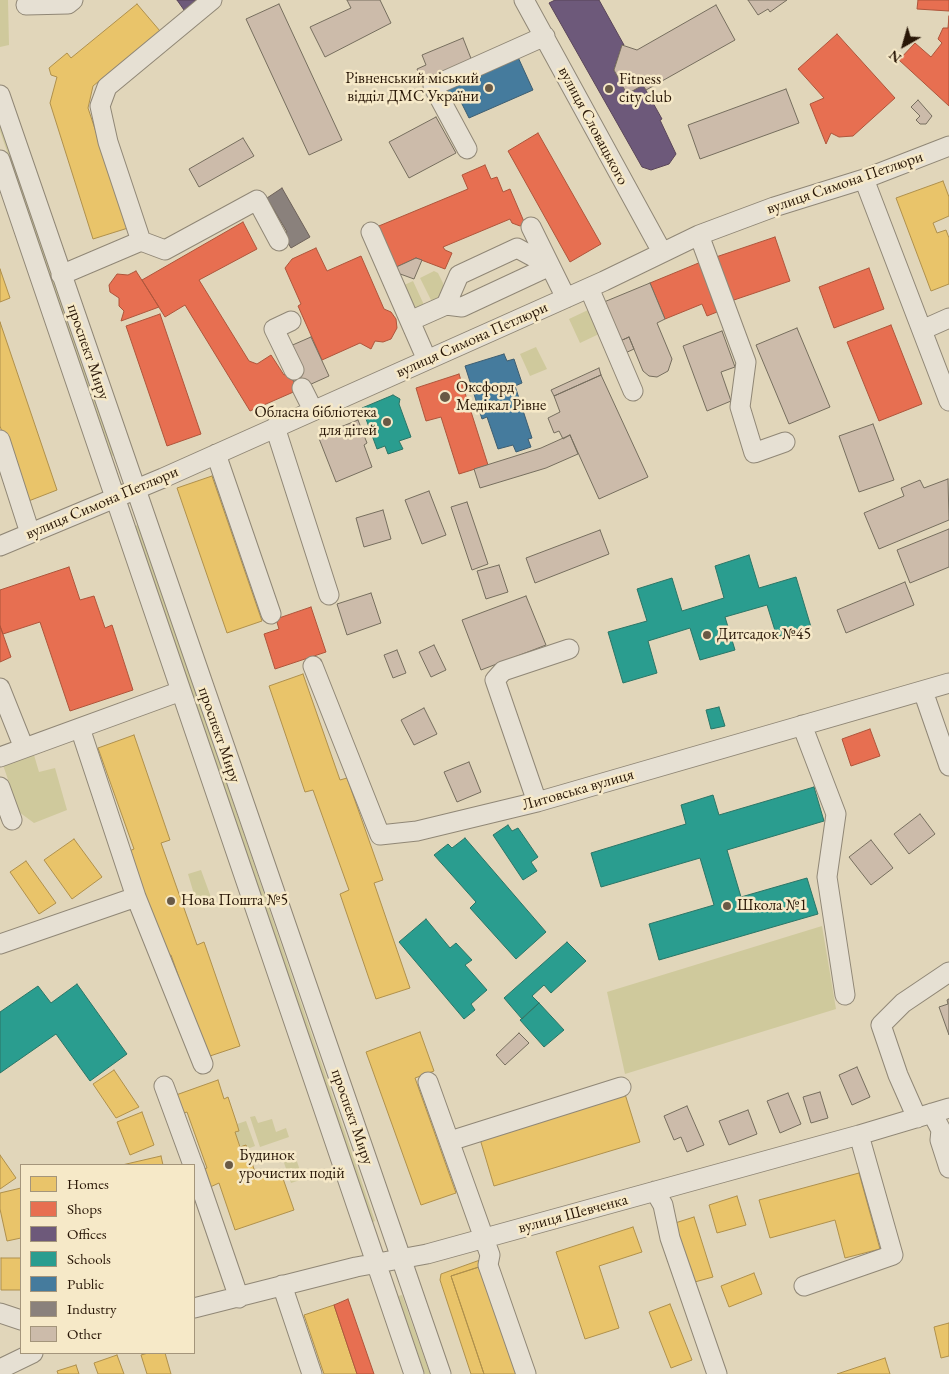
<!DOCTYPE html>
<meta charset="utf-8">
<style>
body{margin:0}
#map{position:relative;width:949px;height:1374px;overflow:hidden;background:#e1d6ba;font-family:"EB Garamond",serif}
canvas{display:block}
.legend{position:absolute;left:20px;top:1164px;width:175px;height:190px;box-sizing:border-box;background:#f6e9c8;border:1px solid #a4957b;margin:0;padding:6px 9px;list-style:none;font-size:15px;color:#291707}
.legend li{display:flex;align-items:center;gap:10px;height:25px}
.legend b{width:25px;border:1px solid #a4957b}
.north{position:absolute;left:879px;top:20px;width:50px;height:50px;-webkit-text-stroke:4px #f6e9c8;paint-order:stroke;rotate:218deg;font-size:14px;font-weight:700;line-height:20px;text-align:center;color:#291707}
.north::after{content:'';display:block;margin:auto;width:18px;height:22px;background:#291707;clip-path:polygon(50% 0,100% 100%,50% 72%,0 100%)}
</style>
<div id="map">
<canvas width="949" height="1374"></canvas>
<ul class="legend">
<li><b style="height:14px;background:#e9c46a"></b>Homes</li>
<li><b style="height:14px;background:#e76f51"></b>Shops</li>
<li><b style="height:14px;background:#6d597a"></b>Offices</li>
<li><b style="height:14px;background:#2a9d8f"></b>Schools</li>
<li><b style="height:14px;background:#457b9d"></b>Public</li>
<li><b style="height:14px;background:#8a817c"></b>Industry</li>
<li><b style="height:14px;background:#cba"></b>Other</li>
</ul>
<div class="north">N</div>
</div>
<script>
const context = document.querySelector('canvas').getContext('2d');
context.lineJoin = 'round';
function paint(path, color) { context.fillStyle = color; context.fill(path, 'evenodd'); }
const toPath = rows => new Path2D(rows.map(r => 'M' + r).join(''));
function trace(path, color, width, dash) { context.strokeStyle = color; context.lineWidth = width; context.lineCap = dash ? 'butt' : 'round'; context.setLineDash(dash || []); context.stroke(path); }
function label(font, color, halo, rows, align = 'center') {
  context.font = font + ' "EB Garamond",serif'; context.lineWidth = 5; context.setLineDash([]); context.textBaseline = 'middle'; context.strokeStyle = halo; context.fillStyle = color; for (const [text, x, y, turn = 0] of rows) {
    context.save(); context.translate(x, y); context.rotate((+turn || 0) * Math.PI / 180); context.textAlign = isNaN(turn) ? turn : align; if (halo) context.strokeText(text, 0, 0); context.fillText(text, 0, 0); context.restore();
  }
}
const green = toPath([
 [0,0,8,0,9,45,0,47],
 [0,117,115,455,112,456,0,131],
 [434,271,438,273,443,283,443,293,442,298,433,304,420,278],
 [413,281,425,307,414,311,400,287],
 [588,310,599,334,580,343,569,319],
 [536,347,547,369,530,376,520,354],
 [139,525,375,1221,371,1223,134,526],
 [34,755,39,772,55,768,67,810,34,823,19,812,3,765],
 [201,870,212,900,197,904,188,874],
 [822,926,836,1009,625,1074,607,992],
 [255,1116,258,1123,272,1119,276,1132,286,1128,289,1137,260,1147,250,1117],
 [246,1121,255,1146,247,1149,240,1147,235,1132,239,1131,237,1124],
 [294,1153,303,1179,291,1183,282,1157],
 [402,1295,430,1374,425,1374,398,1296]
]);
const homes = toPath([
 [137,4,160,31,93,86,88,108,128,228,93,239,50,103,57,77,51,75,49,68,67,53,71,58,137,4],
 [943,181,949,197,949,216,933,223,937,233,946,230,949,238,949,284,931,291,896,198,943,181],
 [0,269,10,298,0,302,0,269],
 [0,322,57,490,26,502,0,426,0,322],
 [212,476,262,621,227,633,177,488,212,476],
 [303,674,340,780,347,778,383,880,374,883,410,988,376,999,340,894,349,890,313,790,305,792,269,686,303,674],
 [134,735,170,840,161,843,197,945,204,942,240,1046,207,1057,171,955,163,957,127,852,134,849,98,748,134,735],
 [74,839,102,877,72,899,44,860,74,839],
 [26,861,56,903,39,914,10,872,26,861],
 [420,1032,434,1071,415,1078,456,1193,421,1205,366,1052,420,1032],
 [114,1070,139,1107,116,1118,93,1084,114,1070],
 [218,1080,224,1099,228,1097,237,1124,239,1131,235,1132,240,1147,246,1145,257,1178,280,1170,294,1210,235,1230,219,1183,208,1188,201,1170,207,1168,187,1112,182,1114,176,1095,218,1080],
 [625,1094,640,1142,494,1186,480,1139,625,1094],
 [142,1112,154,1145,130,1155,117,1122,142,1112],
 [0,1155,16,1178,0,1189,0,1155],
 [161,1156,163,1165,122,1165,161,1156],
 [859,1173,880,1249,845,1258,835,1220,770,1238,759,1200,859,1173],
 [21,1188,21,1238,7,1241,0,1209,0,1193,21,1188],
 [737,1196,746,1225,717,1233,709,1205,737,1196],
 [694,1217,713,1277,691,1283,672,1224,694,1217],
 [633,1227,642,1252,599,1266,619,1328,585,1339,556,1252,633,1227],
 [1,1258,21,1258,21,1290,1,1290,1,1258],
 [480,1260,482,1266,451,1276,484,1374,471,1374,440,1280,441,1274,480,1260],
 [482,1266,519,1374,484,1374,451,1276,482,1266],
 [754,1273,762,1294,729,1307,721,1286,754,1273],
 [670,1304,692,1360,671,1368,649,1312,670,1304],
 [334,1305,357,1374,324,1374,304,1315,334,1305],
 [949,1323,949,1356,941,1358,934,1327,949,1323],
 [148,1353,165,1353,171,1374,147,1374,141,1355,148,1353],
 [117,1355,124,1374,98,1374,94,1363,117,1355],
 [885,1358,890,1374,837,1374,885,1358],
 [76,1365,79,1374,58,1374,57,1371,76,1365]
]);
const shops = toPath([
 [918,0,949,0,949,11,917,9,918,0],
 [949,16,949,106,899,60,915,43,931,57,942,43,938,39,943,28,948,28,949,16],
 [837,34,895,98,853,136,839,137,831,133,826,144,810,104,824,98,798,69,837,34],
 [538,133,601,244,570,262,508,151,538,133],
 [485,165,491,179,497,177,503,192,510,189,525,224,520,226,512,223,510,219,443,247,445,250,452,253,445,269,416,258,392,269,374,228,468,189,462,175,485,165],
 [243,222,257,249,199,280,249,361,257,364,271,355,284,375,289,372,298,390,250,411,185,305,165,317,142,280,243,222],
 [775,237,790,281,731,301,716,257,775,237],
 [316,248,327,271,361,256,384,309,391,312,396,319,397,328,391,339,383,342,375,341,371,349,360,343,322,360,298,306,301,304,285,268,292,259,316,248],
 [701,262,722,310,707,316,702,304,665,319,650,283,701,262],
 [869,268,884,309,834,328,819,287,869,268],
 [136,271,159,307,121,321,124,311,119,306,119,298,110,292,109,285,117,274,128,275,136,271],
 [160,314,201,434,167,446,126,326,160,314],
 [891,325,922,404,879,421,847,342,891,325],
 [459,374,488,465,459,474,441,417,426,421,416,388,459,374],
 [69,567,80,600,94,596,105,628,112,625,133,690,70,711,40,622,3,634,0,626,0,590,69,567],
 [311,607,326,652,275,669,264,634,279,629,276,619,311,607],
 [0,626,11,657,0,662,0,626],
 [870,729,880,756,851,766,842,739,870,729],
 [348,1299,374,1374,357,1374,334,1305,348,1299]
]);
const offices = toPath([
 [177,0,196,0,184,10,177,0],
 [555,0,599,0,624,45,622,45,614,70,627,94,643,85,662,119,660,120,676,154,669,164,651,170,642,167,549,3,555,0]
]);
const schools = toPath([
 [393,395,400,399,399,404,411,437,399,441,403,449,388,454,385,446,377,449,362,408,393,395],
 [749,555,759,588,796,577,811,627,777,637,767,605,725,617,735,650,700,660,690,628,648,641,657,673,623,683,608,632,647,621,637,589,672,578,682,611,724,598,715,566,749,555],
 [719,707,725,726,711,729,706,710,719,707],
 [814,787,824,821,727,850,741,897,807,878,818,914,659,960,649,924,714,905,700,858,601,887,591,853,686,824,681,805,713,795,719,815,814,787],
 [508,825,512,831,518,828,538,857,531,862,537,871,523,880,493,835,508,825],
 [465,838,546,932,516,959,470,908,476,902,434,855,448,844,452,848,465,838],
 [426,919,450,948,456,943,472,960,465,965,487,990,471,1004,475,1010,464,1019,399,942,426,919],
 [567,942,586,961,551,993,544,985,532,996,539,1003,522,1019,504,998,567,942],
 [77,984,127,1054,90,1081,56,1034,0,1073,0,1012,38,986,51,1003,77,984],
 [539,1003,564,1030,544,1047,520,1020,539,1003]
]);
const public = toPath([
 [517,55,533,90,469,118,459,98,453,102,445,85,517,55],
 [504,354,507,361,514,359,522,383,515,386,532,438,528,439,531,447,516,452,513,445,498,449,487,417,482,419,465,366,504,354]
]);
const industry = toPath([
 [282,188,310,237,291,248,283,235,287,232,267,198,282,188]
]);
const building = toPath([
 [347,0,380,0,391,23,325,57,310,27,351,8,347,0],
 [748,0,787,0,770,12,768,9,758,15,748,0],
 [279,4,342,140,309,155,246,19,279,4],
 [716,5,735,40,646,90,643,85,627,94,614,70,622,45,637,50,716,5],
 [463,38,472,61,422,81,417,69,426,65,422,55,463,38],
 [786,89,799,123,700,159,688,125,786,89],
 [918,100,932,116,926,124,920,124,916,120,920,116,911,107,918,100],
 [436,117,456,153,409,178,389,142,436,117],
 [243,138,254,156,199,187,189,169,243,138],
 [416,258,422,260,414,279,392,271,392,269,416,258],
 [650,283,665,319,657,323,672,359,668,371,657,377,649,376,643,371,629,337,620,341,604,302,650,283],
 [797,328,830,407,789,424,756,345,797,328],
 [722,331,735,367,721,372,731,401,707,411,683,346,722,331],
 [311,337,329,376,298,390,289,372,288,347,311,337],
 [629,337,634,349,623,354,618,342,629,337],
 [599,368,601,375,554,396,551,390,599,368],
 [601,375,648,477,599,499,570,435,563,439,559,431,554,433,548,418,560,412,554,396,601,375],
 [358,420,367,443,364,445,372,467,336,482,318,436,358,420],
 [873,424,894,480,859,492,839,436,873,424],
 [570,435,578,454,546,468,480,488,474,469,541,448,570,435],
 [948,479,949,520,879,549,864,513,904,496,901,488,920,480,924,488,948,479],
 [429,491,446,535,422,544,405,500,429,491],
 [467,502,488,564,472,570,451,507,467,502],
 [383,510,391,539,364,547,356,518,383,510],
 [949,529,949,567,910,583,897,550,949,529],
 [600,530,609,554,535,583,526,558,600,530],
 [499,565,508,592,486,599,477,571,499,565],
 [905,582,914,605,846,633,837,610,905,582],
 [371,593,381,623,347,635,337,604,371,593],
 [526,596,546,645,481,670,462,620,526,596],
 [434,645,446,670,431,677,419,652,434,645],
 [397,650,406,673,393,678,384,655,397,650],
 [424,708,437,734,414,745,401,720,424,708],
 [469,762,481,792,457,802,444,772,469,762],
 [920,814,935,834,909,854,894,834,920,814],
 [871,840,893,868,871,885,849,857,871,840],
 [949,999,949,1035,939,1007,948,1004,947,1000,949,999],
 [519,1033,529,1043,505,1065,496,1055,519,1033],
 [857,1067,870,1097,852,1105,839,1075,857,1067],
 [820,1092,828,1118,811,1123,803,1097,820,1092],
 [788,1093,801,1124,780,1133,767,1101,788,1093],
 [687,1106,704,1145,687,1152,681,1137,674,1140,664,1116,687,1106],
 [748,1110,757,1134,729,1145,719,1121,748,1110]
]);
const minor = toPath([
 [524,0,662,252],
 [26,5,68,4,73,0],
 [0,95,441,1374],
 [467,149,433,86,545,36],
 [0,160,414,1374],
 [864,179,949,401],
 [531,227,566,298],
 [371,232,427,360],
 [699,235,746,362,740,407,754,453,785,442],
 [141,241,165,250,257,200,279,241],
 [61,275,141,241,108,142,100,106,107,87,212,0],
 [589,288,633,391],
 [446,305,459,275,517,248,550,266],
 [291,321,274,329,294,370],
 [410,321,446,305,462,307,550,266],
 [922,330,949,318],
 [302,388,313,410],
 [275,427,329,595],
 [0,440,30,533],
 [216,454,271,614],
 [0,546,163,478,604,281,699,235,774,207,864,179,949,146],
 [313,666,380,835,417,831,537,802,949,683],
 [0,688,24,748],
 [923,691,949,766],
 [802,725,836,814,827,877,845,995],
 [80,728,136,897,203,1064],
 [0,757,181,691],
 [0,787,12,820],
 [537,802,495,680,503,671,569,649],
 [0,944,136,897],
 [428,1082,490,1255,488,1265,526,1374],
 [164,1086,193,1165],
 [932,1113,941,1130,940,1140,949,1168],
 [917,1118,898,1075,881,1025,903,1003,949,972],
 [450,1141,621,1087],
 [194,1167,239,1298],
 [655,1191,663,1205,670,1238,717,1374],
 [282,1285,312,1374],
 [804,1286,893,1255,859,1135],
 [194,1308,356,1267,427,1254,859,1135,949,1108],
 [0,1313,21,1320],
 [0,1369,33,1353]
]);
const markers = [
 [489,88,5,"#695a46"],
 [609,89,5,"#695a46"],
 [445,397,6,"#695a46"],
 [387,422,5,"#695a46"],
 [707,635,5,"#695a46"],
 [171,901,5,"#695a46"],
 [727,906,5,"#695a46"],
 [229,1165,5,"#695a46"]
];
const poiNames = [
 ["Рівненський міський",479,79,"right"],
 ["відділ ДМС України",479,97,"right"],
 ["Fitness",619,80],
 ["city club",619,98],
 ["Оксфорд",456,388],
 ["Медікал Рівне",456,406],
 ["Обласна бібліотека",377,413,"right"],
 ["для дітей",377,431,"right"],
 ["Дитсадок №45",717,635],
 ["Нова Пошта №5",181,901],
 ["Школа №1",737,906],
 ["Будинок",239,1156],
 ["урочистих подій",239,1174]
];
const streetNames = [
 ["вулиця Словацького",593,126,62],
 ["вулиця Симона Петлюри",845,183,-19],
 ["вулиця Симона Петлюри",472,340,-24],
 ["проспект Миру",88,352,71],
 ["вулиця Симона Петлюри",102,503,-23],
 ["проспект Миру",219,735,71],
 ["Литовська вулиця",578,790,-16],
 ["проспект Миру",352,1117,71],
 ["вулиця Шевченка",573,1214,-15]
];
paint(green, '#cfc99c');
paint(homes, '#e9c46a');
trace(homes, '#af904c', 1);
paint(shops, '#e76f51');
trace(shops, '#ae553b', 1);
paint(offices, '#6d597a');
trace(offices, '#594558', 1);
paint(schools, '#2a9d8f');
trace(schools, '#2a7566', 1);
paint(public, '#457b9d');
trace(public, '#3d5d70', 1);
paint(industry, '#8a817c');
trace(industry, '#6d6159', 1);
paint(building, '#cba');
trace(building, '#766e5e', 1);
trace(minor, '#908776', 21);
trace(minor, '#e6e0d3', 19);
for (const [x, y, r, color] of markers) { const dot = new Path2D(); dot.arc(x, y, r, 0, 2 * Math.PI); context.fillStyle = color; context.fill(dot); trace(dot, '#f6e9c8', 2); }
label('16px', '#291707', '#f6e9c8', poiNames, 'left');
label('16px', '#291707', '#f6e9c8', streetNames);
</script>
